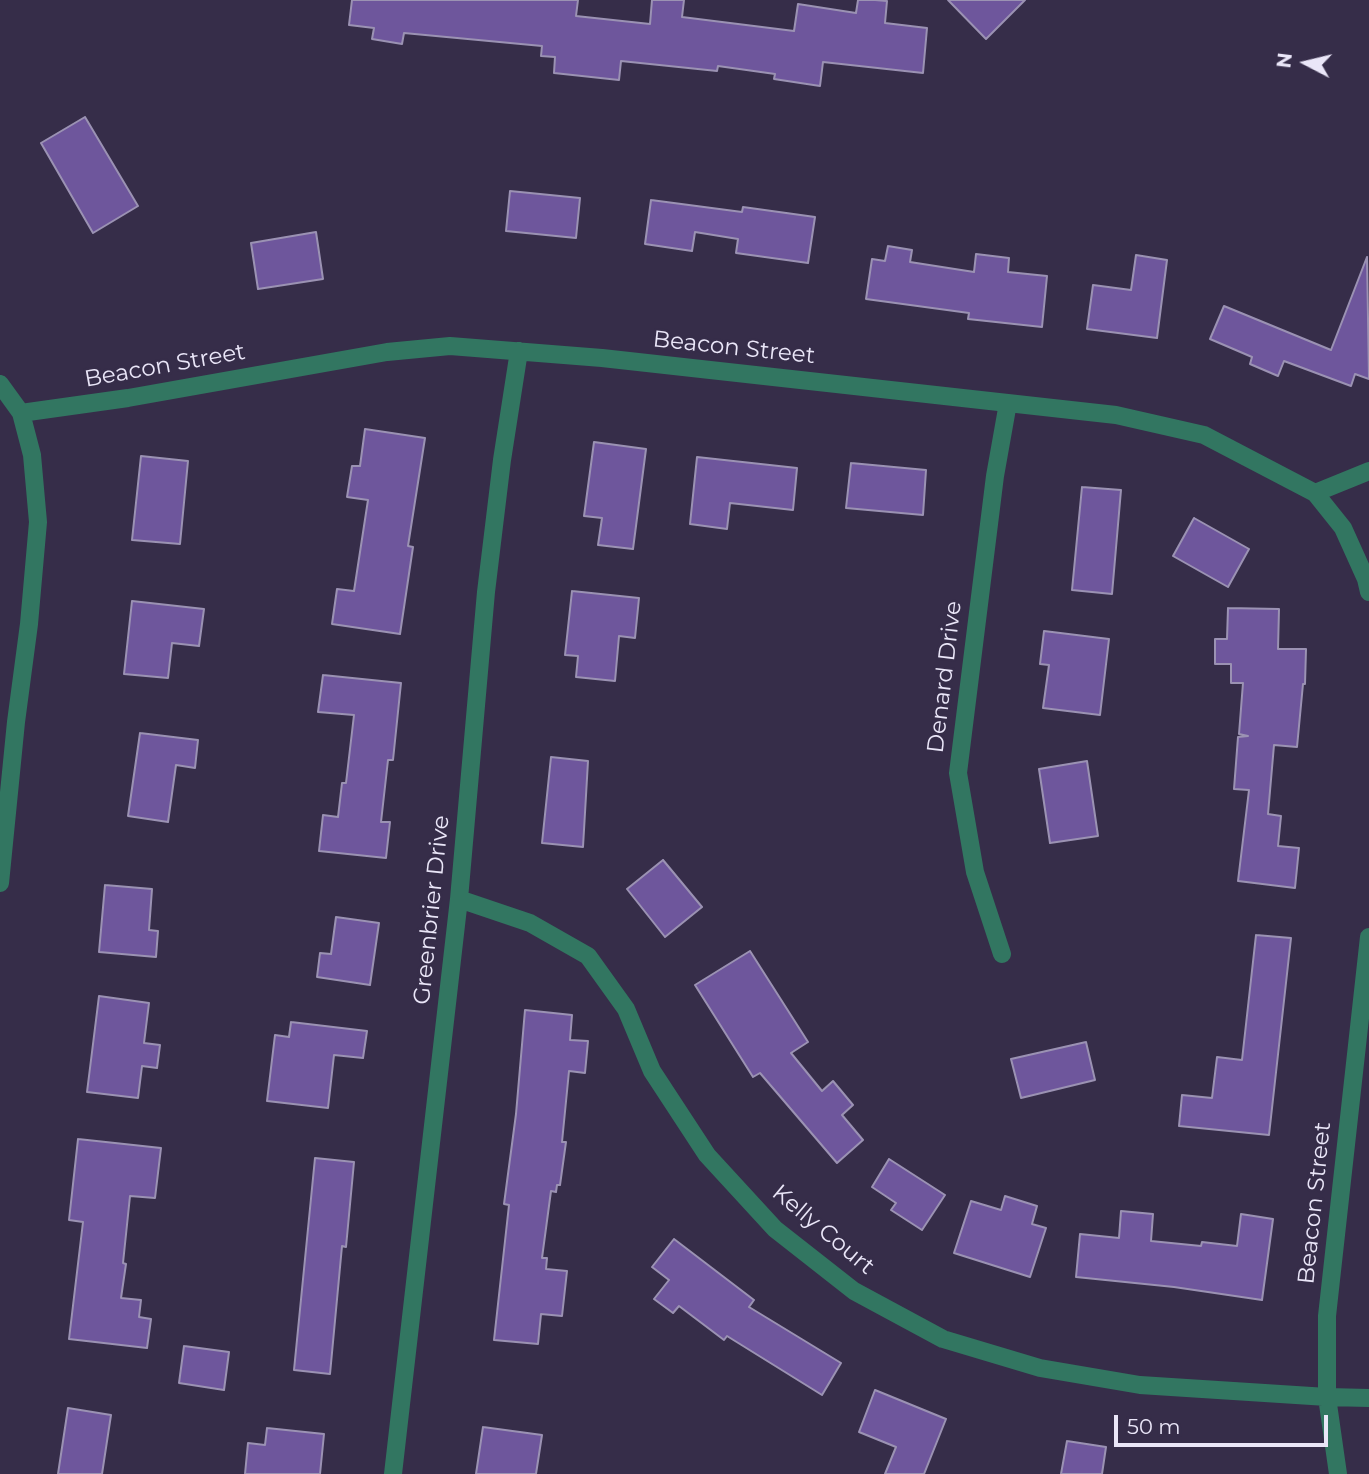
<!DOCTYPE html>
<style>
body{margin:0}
#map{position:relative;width:1369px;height:1474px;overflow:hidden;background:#362d49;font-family:Montserrat,sans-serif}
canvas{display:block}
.north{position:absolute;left:1271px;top:28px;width:70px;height:70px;-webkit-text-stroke:5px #362d49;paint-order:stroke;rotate:277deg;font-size:19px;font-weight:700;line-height:28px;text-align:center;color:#eae6f8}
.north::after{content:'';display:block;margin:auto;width:24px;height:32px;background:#eae6f8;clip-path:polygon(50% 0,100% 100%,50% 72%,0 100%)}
.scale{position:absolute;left:1114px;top:1415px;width:214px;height:32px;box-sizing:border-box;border:4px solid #eae6f8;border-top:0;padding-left:9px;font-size:21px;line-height:24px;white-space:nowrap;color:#eae6f8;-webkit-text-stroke:5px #362d49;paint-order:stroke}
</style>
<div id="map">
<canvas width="1369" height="1474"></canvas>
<div class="north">N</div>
<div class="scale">50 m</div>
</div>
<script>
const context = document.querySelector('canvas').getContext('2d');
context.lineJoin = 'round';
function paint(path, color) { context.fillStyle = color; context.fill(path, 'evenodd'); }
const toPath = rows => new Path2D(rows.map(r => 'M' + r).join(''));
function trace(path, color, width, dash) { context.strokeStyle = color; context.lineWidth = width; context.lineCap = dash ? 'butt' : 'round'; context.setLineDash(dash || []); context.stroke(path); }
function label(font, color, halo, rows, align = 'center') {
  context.font = font + ' Montserrat,sans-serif'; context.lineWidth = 5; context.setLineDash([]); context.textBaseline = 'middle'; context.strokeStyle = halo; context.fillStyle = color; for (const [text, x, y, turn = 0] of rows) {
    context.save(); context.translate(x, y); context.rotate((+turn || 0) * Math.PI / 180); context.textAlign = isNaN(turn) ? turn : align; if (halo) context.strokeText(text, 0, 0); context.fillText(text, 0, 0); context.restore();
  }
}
const building = toPath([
 [352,0,578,0,576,16,650,24,652,0,684,0,682,17,794,31,798,4,856,13,858,0,875,0,887,1,885,23,927,28,923,73,823,62,820,86,774,79,775,74,718,66,717,71,621,61,619,80,554,73,555,57,541,56,542,46,404,33,402,44,372,39,374,28,349,25,352,0],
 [948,0,1025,0,986,39,948,0],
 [85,117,138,206,93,233,41,143,85,117],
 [510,191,580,198,576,238,506,231,510,191],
 [651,200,742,212,743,207,815,217,808,263,736,253,738,239,695,232,692,251,645,244,651,200],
 [316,232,323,279,258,289,251,243,316,232],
 [888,246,912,250,910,262,974,272,976,254,1009,258,1008,272,1047,276,1042,327,968,319,969,313,866,299,872,259,885,261,888,246],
 [1136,255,1167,260,1157,338,1087,329,1093,285,1131,290,1136,255],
 [1367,257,1369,379,1355,374,1351,386,1284,361,1278,376,1250,364,1252,357,1210,339,1224,306,1331,350,1367,257],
 [365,429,425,438,408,546,413,547,400,634,332,624,337,589,354,591,368,500,347,497,352,466,360,466,365,429],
 [594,442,646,449,633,549,598,545,602,518,584,516,594,442],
 [141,456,188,461,180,544,132,540,141,456],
 [697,457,797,468,793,510,730,503,727,529,690,524,697,457],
 [851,463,926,470,923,515,846,508,851,463],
 [1082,487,1121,490,1112,594,1072,590,1082,487],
 [1194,518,1249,549,1228,587,1173,556,1194,518],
 [572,591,639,598,635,638,619,636,615,681,576,677,578,656,565,655,572,591],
 [132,601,204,609,199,646,172,643,168,678,124,674,132,601],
 [1228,608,1279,609,1278,649,1306,649,1305,684,1303,684,1297,747,1274,745,1268,814,1281,816,1278,846,1299,848,1295,888,1238,881,1249,790,1234,789,1238,737,1248,736,1239,734,1243,683,1231,683,1231,664,1215,664,1215,639,1227,639,1228,608],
 [1044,631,1109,639,1100,715,1043,708,1049,665,1040,664,1044,631],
 [323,675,401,683,393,760,388,760,381,822,390,822,386,858,319,851,323,815,338,817,342,783,346,783,354,715,318,712,323,675],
 [140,733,198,740,195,768,176,765,168,822,128,816,140,733],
 [551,757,588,761,583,847,542,843,551,757],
 [1087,761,1098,836,1050,843,1039,769,1087,761],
 [663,860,702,907,665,937,627,889,663,860],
 [105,885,152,889,149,930,158,931,156,957,99,952,105,885],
 [336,917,379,923,370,985,317,977,320,953,331,954,336,917],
 [1256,935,1291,938,1269,1135,1179,1126,1182,1095,1212,1098,1217,1057,1242,1060,1256,935],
 [750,951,808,1042,791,1053,822,1091,833,1081,853,1105,842,1115,863,1140,837,1163,760,1073,753,1077,695,985,750,951],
 [99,996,149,1003,144,1043,160,1045,157,1068,142,1066,138,1098,87,1092,99,996],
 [525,1010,572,1015,570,1040,588,1041,585,1073,569,1071,562,1142,566,1142,560,1185,557,1185,556,1192,551,1191,542,1258,547,1258,546,1269,567,1271,562,1316,541,1314,538,1344,494,1340,509,1205,504,1204,516,1114,525,1010],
 [291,1022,367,1031,363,1058,334,1055,328,1108,267,1101,275,1035,289,1037,291,1022],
 [1086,1042,1095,1080,1021,1098,1011,1059,1086,1042],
 [78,1139,161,1148,155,1198,130,1196,123,1263,126,1264,121,1298,141,1300,139,1317,151,1319,147,1348,69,1339,83,1222,69,1220,78,1139],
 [315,1158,354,1162,346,1247,342,1246,330,1374,294,1370,315,1158],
 [889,1159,945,1195,922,1230,891,1210,896,1203,872,1187,889,1159],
 [1005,1196,1037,1206,1032,1224,1046,1228,1030,1277,954,1253,971,1201,1001,1210,1005,1196],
 [1121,1211,1153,1214,1151,1241,1201,1246,1202,1242,1237,1246,1241,1214,1273,1219,1262,1300,1174,1287,1076,1277,1080,1234,1119,1238,1121,1211],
 [674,1239,754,1300,749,1307,841,1363,822,1395,727,1336,724,1340,679,1306,673,1313,654,1299,669,1280,652,1267,674,1239],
 [184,1346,229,1352,224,1390,179,1383,184,1346],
 [875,1390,946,1419,924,1474,885,1474,896,1447,859,1432,875,1390],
 [68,1408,111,1415,102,1474,58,1474,68,1408],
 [483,1427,542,1435,536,1474,476,1474,483,1427],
 [267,1428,324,1434,320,1474,245,1474,248,1443,265,1445,267,1428],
 [1067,1441,1106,1447,1102,1474,1061,1474,1067,1441]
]);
const minor = toPath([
 [0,384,21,413,32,455,38,522,29,624,16,722,0,883],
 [21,413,128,398,387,352,450,346,602,358,1116,415,1204,435,1315,493,1343,528,1366,579,1369,592],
 [1315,493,1369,471],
 [459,899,530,923,588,956,626,1009,652,1071,707,1155,775,1229,854,1291,943,1339,1040,1368,1140,1385,1327,1397,1369,1398],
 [1002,954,975,872,958,773,995,476,1008,403],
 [393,1474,459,899,486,592,502,460,519,351],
 [1338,1474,1327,1397,1327,1316,1369,937]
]);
const streetNames = [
 ["Beacon Street",734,348,6],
 ["Beacon Street",165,366,-10],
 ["Denard Drive",945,677,-83],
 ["Greenbrier Drive",432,910,-84],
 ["Beacon Street",1315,1203,-84],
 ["Kelly Court",823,1230,40]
];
paint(building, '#6e569c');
trace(building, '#9b92b3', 2);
trace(minor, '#327661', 18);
label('23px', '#eae6f8', '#362d49', streetNames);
</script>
